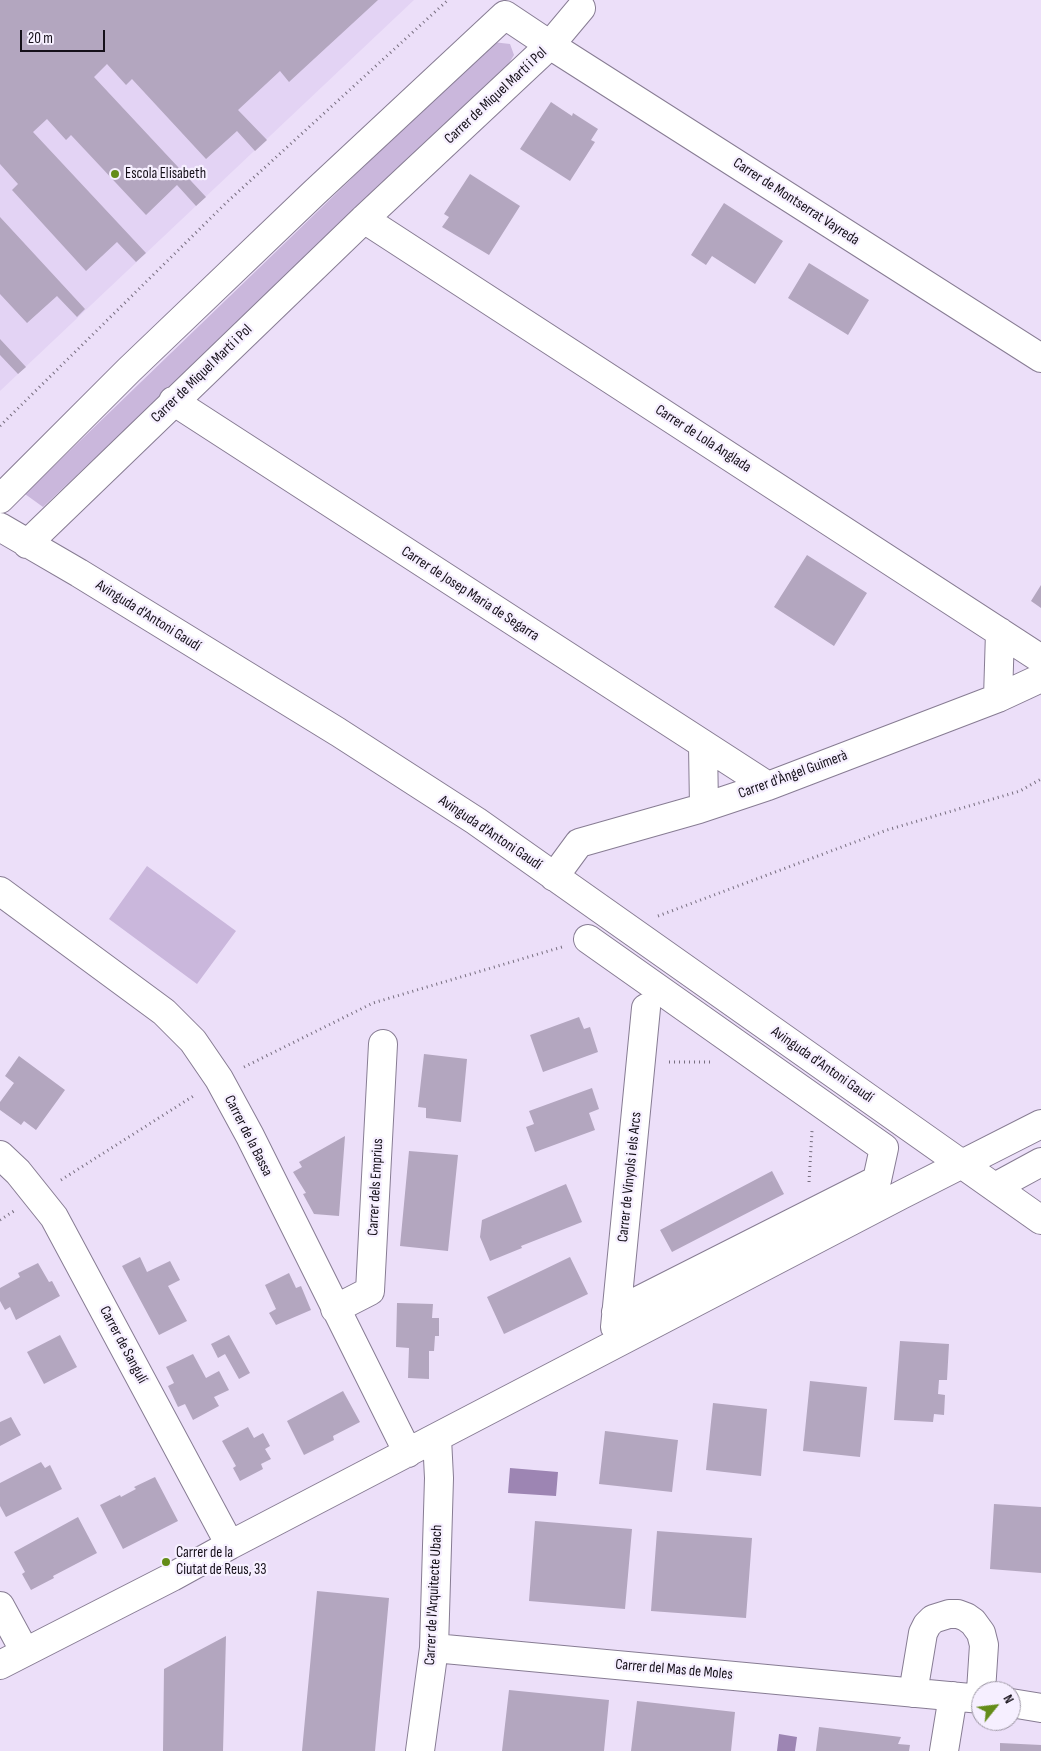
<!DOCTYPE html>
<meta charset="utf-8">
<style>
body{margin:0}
#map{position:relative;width:1041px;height:1751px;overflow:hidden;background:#ecdff9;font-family:"Sofia Sans Condensed",sans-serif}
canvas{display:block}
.north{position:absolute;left:971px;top:1681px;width:50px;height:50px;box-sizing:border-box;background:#f6efff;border:1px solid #9c96a3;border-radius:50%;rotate:61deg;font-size:14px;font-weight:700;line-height:20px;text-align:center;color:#151019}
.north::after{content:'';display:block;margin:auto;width:18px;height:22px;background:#648c18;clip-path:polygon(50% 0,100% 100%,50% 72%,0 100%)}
.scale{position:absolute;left:20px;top:30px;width:85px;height:22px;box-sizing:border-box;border:2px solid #151019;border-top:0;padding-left:6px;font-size:15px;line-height:18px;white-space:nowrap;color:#151019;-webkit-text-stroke:4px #f6efff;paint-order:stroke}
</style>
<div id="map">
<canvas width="1041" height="1751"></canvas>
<div class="north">N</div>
<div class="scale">20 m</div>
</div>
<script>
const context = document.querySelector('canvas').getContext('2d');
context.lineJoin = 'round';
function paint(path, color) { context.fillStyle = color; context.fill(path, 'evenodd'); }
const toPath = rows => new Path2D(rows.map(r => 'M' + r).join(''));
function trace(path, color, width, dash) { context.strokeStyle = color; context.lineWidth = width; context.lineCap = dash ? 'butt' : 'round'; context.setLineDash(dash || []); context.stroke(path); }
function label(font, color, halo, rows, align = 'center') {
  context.font = font + ' "Sofia Sans Condensed",sans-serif'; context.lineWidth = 4.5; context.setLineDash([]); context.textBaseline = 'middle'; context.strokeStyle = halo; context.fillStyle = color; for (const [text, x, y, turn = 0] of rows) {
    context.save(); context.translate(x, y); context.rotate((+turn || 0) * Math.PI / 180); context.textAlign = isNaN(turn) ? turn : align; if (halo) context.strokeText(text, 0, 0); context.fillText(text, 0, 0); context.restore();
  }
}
const built = toPath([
 [0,0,414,0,0,391]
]);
const green = toPath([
 [493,42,510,44,514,55,503,73,43,507,25,494],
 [147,866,236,931,197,984,109,919]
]);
const water = toPath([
 [510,1468,558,1472,556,1496,508,1493],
 [779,1734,797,1737,795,1751,777,1751]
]);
const building = toPath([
 [0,0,378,0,289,82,280,71,238,110,267,140,255,151,237,131,206,159,132,79,126,85,107,64,94,77,206,197,196,206,177,185,146,215,71,135,66,140,47,119,33,132,146,253,136,262,117,242,86,271,12,190,18,184,0,164],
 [551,102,572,116,573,113,598,129,591,140,595,142,570,181,520,149],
 [470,174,520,206,489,255,442,227,449,217,444,214],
 [724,203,783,241,755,284,712,256,706,265,691,255],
 [0,217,85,309,77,317,57,296,27,323,0,294],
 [809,263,869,300,848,335,788,298],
 [0,339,26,367,18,374,0,355],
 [807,555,867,593,834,646,774,607],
 [1041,585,1041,608,1031,601],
 [579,1017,584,1029,590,1027,598,1052,543,1072,530,1035],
 [424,1054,467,1059,461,1122,426,1118,426,1108,418,1107],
 [19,1056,65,1090,36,1130,24,1121,21,1125,0,1110,0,1102,14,1083,5,1076],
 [592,1088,599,1109,589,1113,595,1130,535,1152,526,1127,534,1124,529,1111],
 [345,1136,339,1216,314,1214,303,1194,306,1193,293,1172,302,1167,299,1162],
 [409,1151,458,1155,448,1251,400,1246],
 [772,1171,784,1194,672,1252,660,1230],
 [566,1184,582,1222,521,1246,522,1248,490,1261,480,1237,482,1220],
 [140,1257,147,1272,170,1261,180,1280,168,1286,187,1321,159,1335,122,1266],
 [570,1257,588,1294,504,1334,487,1297],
 [38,1263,49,1282,52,1281,60,1296,16,1320,10,1307,5,1310,0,1301,0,1288,20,1277,18,1273],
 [289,1273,296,1288,301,1286,311,1310,276,1325,269,1313,276,1309,265,1285],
 [397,1303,433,1304,432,1318,439,1318,439,1336,435,1336,434,1351,429,1351,429,1379,408,1378,409,1348,396,1347],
 [60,1335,77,1367,44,1384,27,1352],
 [229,1335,250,1373,239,1379,225,1354,218,1358,211,1344],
 [900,1341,949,1344,947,1380,939,1380,938,1394,945,1395,944,1415,934,1414,933,1422,894,1420],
 [193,1354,206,1378,219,1371,229,1390,214,1397,219,1406,193,1420,185,1404,178,1407,168,1386,174,1383,166,1367],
 [810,1381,867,1387,860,1457,803,1451],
 [343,1391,360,1422,333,1436,334,1440,304,1455,287,1421],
 [713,1403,767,1409,761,1476,706,1470],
 [11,1417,21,1435,0,1446,0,1422],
 [248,1427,254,1438,263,1433,270,1446,265,1449,271,1459,261,1464,263,1469,240,1481,233,1468,236,1466,222,1441],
 [605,1431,678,1440,672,1492,599,1484],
 [41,1462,45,1468,50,1465,62,1489,6,1517,0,1506,0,1483],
 [155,1477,178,1521,123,1549,100,1505,120,1495,121,1497,136,1489,134,1487],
 [994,1504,1041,1507,1041,1573,990,1569],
 [78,1517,97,1553,53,1576,54,1578,31,1590,22,1574,25,1572,14,1552],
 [535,1521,632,1529,625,1609,529,1601],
 [657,1531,752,1538,746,1618,651,1611],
 [317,1591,389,1598,375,1751,302,1751],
 [226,1636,223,1751,163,1751,164,1669],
 [509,1690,609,1700,604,1751,502,1751],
 [637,1701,735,1712,731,1751,631,1751],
 [819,1727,901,1737,898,1744,910,1745,909,1751,816,1751],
 [1000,1743,1041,1745,1041,1751,1000,1751]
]);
const path = toPath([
 [0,426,227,202,448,0],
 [658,916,887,830,1020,791,1041,779],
 [669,1062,711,1062],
 [244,1067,373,1003,562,947],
 [61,1180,195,1095],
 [809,1182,812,1131],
 [0,1220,14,1211]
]);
const minor = toPath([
 [581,8,550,45,1041,358],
 [364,219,1041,659],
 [173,401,768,786],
 [0,499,129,370,314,193,505,15,550,45,364,219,27,544],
 [0,527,79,573,338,732,476,821,1041,1220],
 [998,698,1000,632],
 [703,745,704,807],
 [554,877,579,843,699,809,768,786,998,698,1041,678],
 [0,891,164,1012,193,1041,219,1079,250,1136,408,1453],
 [588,939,884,1148,877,1180,616,1312],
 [0,1155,18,1172,54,1217,230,1545],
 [995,1187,1041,1162],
 [335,1309,370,1291,383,1044],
 [615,1327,646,1008],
 [0,1606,25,1652],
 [434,1648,981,1699],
 [0,1665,172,1577,230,1545,901,1195,1041,1124],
 [913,1693,923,1633,927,1625,933,1619,949,1614,958,1614,966,1617,973,1622,981,1633,984,1645,981,1691],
 [1011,1703,1041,1708],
 [420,1751,434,1648,439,1478,437,1438],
 [944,1751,953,1696]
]);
const markers = [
 [115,174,5,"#648c18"],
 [166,1562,5,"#648c18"]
];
const streetNames = [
 ["Carrer de Miquel Martí i Pol",496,96,-43],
 ["Carrer de Montserrat Vayreda",796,202,33],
 ["Carrer de Miquel Martí i Pol",202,374,-44],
 ["Carrer de Lola Anglada",703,439,33],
 ["Carrer de Josep Maria de Segarra",470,594,33],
 ["Avinguda d'Antoni Gaudí",148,616,32],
 ["Carrer d'Àngel Guimerà",793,775,-20],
 ["Avinguda d'Antoni Gaudí",490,833,34],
 ["Avinguda d'Antoni Gaudí",822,1065,35],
 ["Carrer de la Bassa",248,1136,63],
 ["Carrer de Vinyols i els Arcs",630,1177,-84],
 ["Carrer dels Emprius",376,1187,-87],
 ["Carrer de Sangulí",123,1345,62],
 ["Carrer de l'Arquitecte Ubach",434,1595,-87],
 ["Carrer del Mas de Moles",674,1670,5]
];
const poiNames = [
 ["Escola Elisabeth",125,174],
 ["Carrer de la",176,1553],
 ["Ciutat de Reus, 33",176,1570]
];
paint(built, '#e3d3f4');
paint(green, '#cab7dc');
paint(water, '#9d85b3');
paint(building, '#b3a6bf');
trace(minor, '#877c93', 30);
trace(path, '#776e7f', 3, [1, 4]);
trace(minor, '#fff', 28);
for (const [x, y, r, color] of markers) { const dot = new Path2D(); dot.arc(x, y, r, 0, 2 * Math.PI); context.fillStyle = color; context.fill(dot); trace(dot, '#f6efff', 2); }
label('15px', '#151019', '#f6efff', streetNames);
label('15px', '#151019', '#f6efff', poiNames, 'left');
</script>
